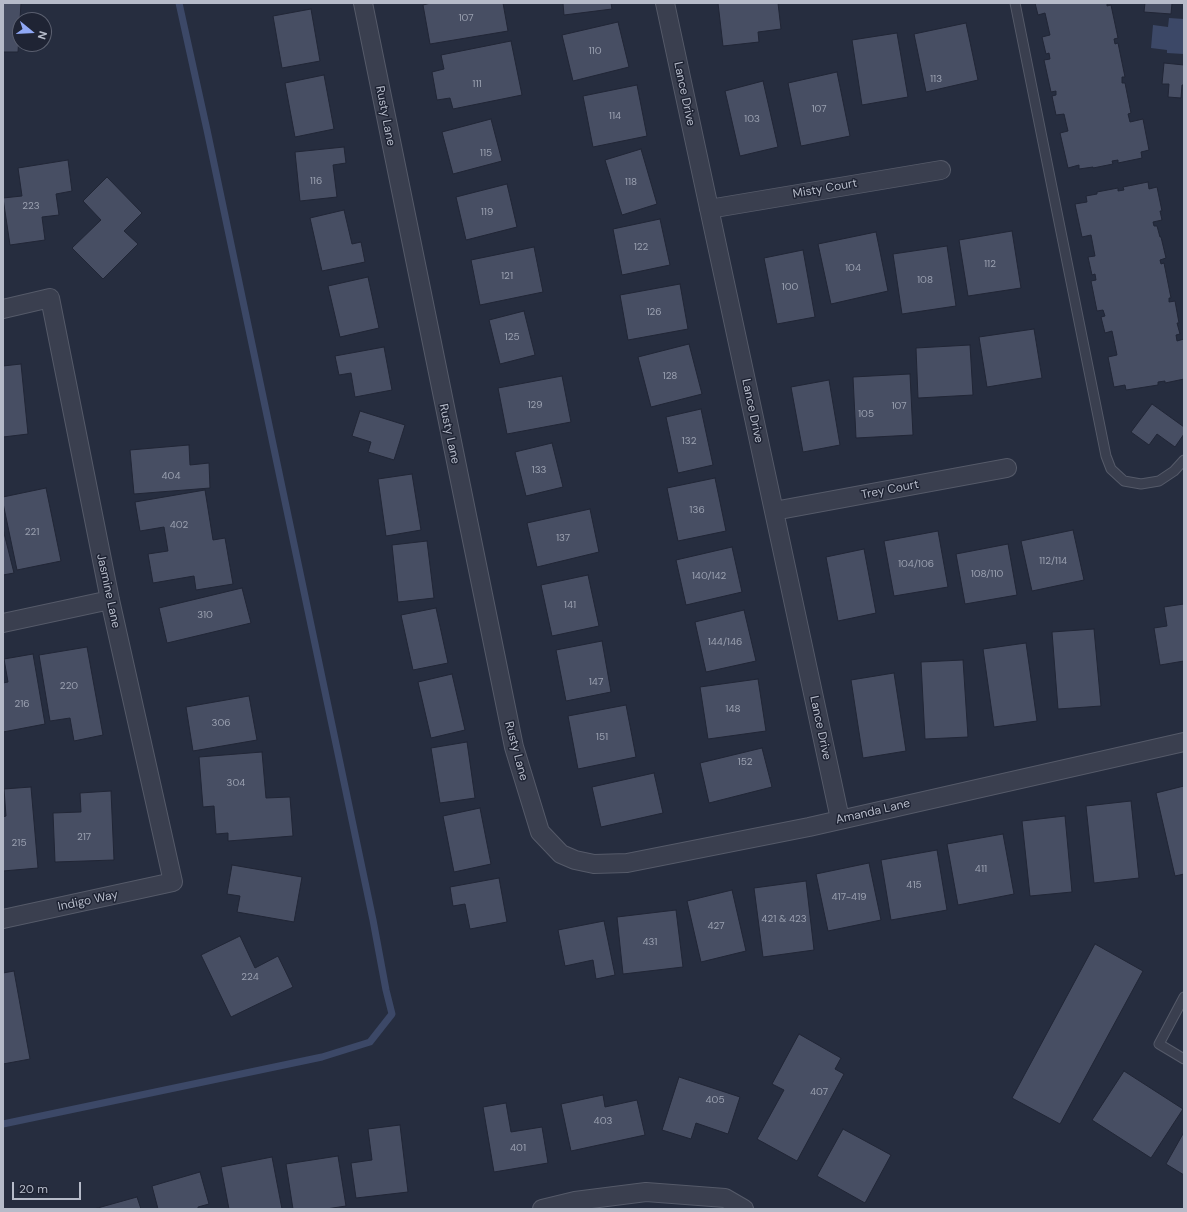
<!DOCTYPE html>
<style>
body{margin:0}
#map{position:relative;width:1187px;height:1212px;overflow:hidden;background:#262d3f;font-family:"DM Sans",sans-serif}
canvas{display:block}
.frame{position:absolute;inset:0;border:4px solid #b6bbc9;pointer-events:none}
.north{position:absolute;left:12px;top:12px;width:40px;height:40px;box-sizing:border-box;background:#1f2434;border:1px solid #5b6070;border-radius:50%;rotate:108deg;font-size:11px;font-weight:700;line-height:16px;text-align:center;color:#b6bbc9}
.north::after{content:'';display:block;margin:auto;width:14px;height:18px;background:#90a8f5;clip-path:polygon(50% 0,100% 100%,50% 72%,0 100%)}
.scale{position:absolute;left:12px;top:1182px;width:69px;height:18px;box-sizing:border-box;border:2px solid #b6bbc9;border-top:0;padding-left:5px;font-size:12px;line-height:14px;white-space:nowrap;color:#b6bbc9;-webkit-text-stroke:3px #1f2434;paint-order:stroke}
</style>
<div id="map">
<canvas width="1187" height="1212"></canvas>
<div class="frame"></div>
<div class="north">N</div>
<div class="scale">20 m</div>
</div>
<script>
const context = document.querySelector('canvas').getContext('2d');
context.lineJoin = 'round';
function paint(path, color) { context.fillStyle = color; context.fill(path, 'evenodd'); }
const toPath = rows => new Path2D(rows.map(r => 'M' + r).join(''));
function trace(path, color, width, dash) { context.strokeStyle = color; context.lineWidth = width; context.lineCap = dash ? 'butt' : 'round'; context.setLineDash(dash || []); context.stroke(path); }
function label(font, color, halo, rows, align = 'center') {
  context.font = font + ' "DM Sans",sans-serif'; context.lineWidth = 3; context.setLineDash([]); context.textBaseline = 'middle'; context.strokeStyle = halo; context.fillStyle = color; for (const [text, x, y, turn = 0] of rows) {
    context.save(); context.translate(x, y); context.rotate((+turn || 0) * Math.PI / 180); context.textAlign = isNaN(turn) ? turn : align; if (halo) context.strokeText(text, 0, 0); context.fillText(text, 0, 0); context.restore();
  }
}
const water = toPath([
 [1169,18,1184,19,1184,54,1167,53,1167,50,1151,48,1153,25,1168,27]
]);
const stream = toPath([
 [3,1124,322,1057,370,1042,392,1014,386,990,373,920,207,130,179,3]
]);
const building = toPath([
 [3,3,21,3,18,52,3,52,3,3],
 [431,3,503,3,508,31,430,44,423,5,431,3],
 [563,3,611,3,612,9,564,15,563,3],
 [718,3,778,3,781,29,758,32,759,42,723,46,718,3],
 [1035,3,1107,3,1107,6,1111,5,1118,38,1114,39,1115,44,1118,43,1125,77,1122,77,1122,83,1125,83,1131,113,1128,114,1130,122,1143,119,1149,150,1141,152,1142,158,1118,163,1118,160,1112,161,1113,164,1093,168,1093,167,1079,169,1079,165,1068,168,1060,133,1068,131,1064,114,1056,115,1052,96,1056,95,1056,91,1051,92,1044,60,1050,59,1049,53,1046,54,1042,37,1050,35,1045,13,1038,15,1035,3],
 [1145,3,1172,3,1171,14,1144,12,1145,3],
 [311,9,320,61,282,68,273,16,311,9],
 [618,22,629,67,573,81,562,35,618,22],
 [966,23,978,80,926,92,914,34,966,23],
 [897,33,908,97,862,105,852,40,897,33],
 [511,41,522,95,453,109,450,98,437,100,432,72,444,69,441,55,511,41],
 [1164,63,1184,65,1184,85,1182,85,1181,98,1168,97,1169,84,1162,84,1164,63],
 [837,72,850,136,801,146,788,83,837,72],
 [324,75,334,129,295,137,285,83,324,75],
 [763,81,778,147,740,156,725,91,763,81],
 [637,85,647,136,593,147,583,96,637,85],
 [491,119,502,161,453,174,442,132,491,119],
 [344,147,346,163,333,165,337,197,300,201,295,152,344,147],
 [641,149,657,204,622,215,605,160,641,149],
 [68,160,72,191,56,194,59,215,42,217,45,240,10,245,3,198,22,196,18,168,68,160],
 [107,177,142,213,124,231,138,244,103,279,72,248,101,220,83,201,107,177],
 [1148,182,1149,189,1157,187,1162,211,1160,211,1162,220,1153,222,1154,226,1157,226,1160,237,1161,237,1166,258,1160,260,1161,264,1164,263,1171,298,1169,298,1169,302,1175,301,1179,323,1177,323,1180,334,1176,335,1177,341,1184,339,1184,379,1165,383,1165,381,1158,382,1158,385,1126,390,1125,385,1114,387,1108,357,1117,355,1112,331,1105,333,1101,317,1105,316,1103,310,1097,311,1091,281,1096,280,1095,274,1092,275,1088,257,1095,256,1091,235,1082,237,1075,204,1087,202,1086,196,1097,194,1097,192,1118,188,1118,191,1124,190,1123,187,1148,182],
 [507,184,517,227,466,240,456,197,507,184],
 [344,210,352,244,361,242,365,262,322,271,310,218,344,210],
 [660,219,670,265,622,275,613,229,660,219],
 [1012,231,1021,288,968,296,959,240,1012,231],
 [876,232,888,291,831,304,818,244,876,232],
 [947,246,956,306,902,314,893,254,947,246],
 [534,247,543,292,480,305,471,260,534,247],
 [803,250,815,317,777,324,764,258,803,250],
 [368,277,379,328,340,337,328,286,368,277],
 [680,284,688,329,628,340,620,295,680,284],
 [524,311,535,355,500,364,489,320,524,311],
 [1034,329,1042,378,987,387,979,337,1034,329],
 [689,344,702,394,651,407,638,357,689,344],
 [970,345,973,395,918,398,916,348,970,345],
 [384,347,392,390,355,397,351,373,339,375,335,356,384,347],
 [21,364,28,434,3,437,3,366,21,364],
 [910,374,913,435,856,438,853,377,910,374],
 [562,376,571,422,507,434,498,388,562,376],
 [829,380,840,445,803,452,791,387,829,380],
 [1152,404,1184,427,1184,434,1175,447,1157,434,1149,445,1131,432,1152,404],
 [701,409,713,465,678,473,666,417,701,409],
 [360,411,405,425,394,460,368,452,371,442,352,436,360,411],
 [552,443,563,487,526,496,515,452,552,443],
 [189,445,190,465,209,463,210,488,134,494,130,450,189,445],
 [412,474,421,530,386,536,378,479,412,474],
 [715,478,726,531,678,541,667,488,715,478],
 [46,488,61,561,17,570,3,503,3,497,46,488],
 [205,490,213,540,225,538,233,584,196,590,194,576,153,583,148,554,168,551,164,527,140,531,135,502,205,490],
 [590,509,599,552,537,567,527,523,590,509],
 [3,529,14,573,3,575,3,529],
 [1073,530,1084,580,1032,591,1021,541,1073,530],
 [938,531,948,587,894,596,884,541,938,531],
 [427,541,434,598,398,602,392,545,427,541],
 [1008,544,1017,595,965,604,956,554,1008,544],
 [732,547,742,592,686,605,676,560,732,547],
 [864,549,876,613,838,621,826,557,864,549],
 [588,575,599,626,552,636,541,585,588,575],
 [242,588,251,623,167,643,159,608,242,588],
 [1184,604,1184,661,1160,665,1154,628,1167,626,1164,607,1184,604],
 [436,608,448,663,413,670,401,615,436,608],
 [744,610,756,661,706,672,695,622,744,610],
 [1094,629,1101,706,1058,709,1052,632,1094,629],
 [602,641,611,692,566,701,556,650,602,641],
 [1026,643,1037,721,994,727,983,649,1026,643],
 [87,647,103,735,74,741,70,718,50,721,39,655,87,647],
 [33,654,45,724,3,732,3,683,8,682,4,659,33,654],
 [963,660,968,737,925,739,921,662,963,660],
 [894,673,906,751,863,758,851,680,894,673],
 [452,674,465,730,431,738,418,682,452,674],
 [758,679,766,731,708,739,700,687,758,679],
 [249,696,257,740,193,751,186,707,249,696],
 [626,705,636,757,578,769,568,716,626,705],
 [467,742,475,798,440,803,431,748,467,742],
 [762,748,772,787,709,803,700,763,762,748],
 [262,752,266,798,290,797,293,836,228,841,228,833,216,834,214,806,203,807,199,757,262,752],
 [654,773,663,813,601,827,592,787,654,773],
 [1184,786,1184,874,1175,876,1156,793,1184,786],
 [31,787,38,868,3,871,3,817,6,816,4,789,31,787],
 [111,791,114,860,55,862,53,813,81,812,80,793,111,791],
 [1131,801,1139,878,1094,883,1086,806,1131,801],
 [480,808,491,864,454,872,443,816,480,808],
 [1065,816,1072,892,1030,896,1022,821,1065,816],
 [1003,834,1014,894,958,905,947,844,1003,834],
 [937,850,947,910,891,920,881,860,937,850],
 [869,863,881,920,828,931,816,874,869,863],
 [232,865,302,877,294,922,237,912,240,896,227,894,232,865],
 [499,878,507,922,470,929,465,904,453,906,450,887,499,878],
 [806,881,814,950,763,957,754,888,806,881],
 [732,890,746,951,701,962,687,901,732,890],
 [676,910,683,967,623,974,617,917,676,910],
 [604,921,615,975,596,979,593,960,565,966,558,930,604,921],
 [240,936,255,968,278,956,293,987,231,1017,201,955,240,936],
 [1095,944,1143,971,1060,1124,1012,1098,1095,944],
 [14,971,30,1059,3,1064,3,973,14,971],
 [799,1034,841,1058,835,1069,844,1074,797,1161,757,1139,784,1090,772,1084,799,1034],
 [1124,1071,1183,1109,1151,1158,1092,1120,1124,1071],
 [679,1077,740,1097,728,1134,696,1123,691,1139,662,1130,679,1077],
 [603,1095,605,1107,637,1100,645,1135,571,1151,561,1104,603,1095],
 [506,1103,511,1132,542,1127,548,1163,494,1172,483,1107,506,1103],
 [400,1125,408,1192,356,1198,351,1163,372,1160,368,1129,400,1125],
 [843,1129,891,1155,865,1203,817,1176,843,1129],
 [1184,1132,1184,1175,1166,1164,1184,1132],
 [338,1156,346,1206,326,1209,293,1209,286,1164,338,1156],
 [272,1157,282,1209,229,1209,221,1167,272,1157],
 [200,1172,209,1204,198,1207,198,1209,158,1209,152,1186,200,1172],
 [137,1197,141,1209,94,1209,137,1197]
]);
const lane = toPath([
 [1015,3,1106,456,1111,469,1124,481,1141,484,1159,481,1174,471,1184,460],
 [1184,997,1159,1044,1184,1059]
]);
const street = toPath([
 [363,3,514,747,540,832,561,854,575,860,594,864,627,863,809,827,1184,742],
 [665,3,840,819],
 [709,209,941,170],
 [3,309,50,298,110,600,173,882,3,919],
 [774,511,1007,468],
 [3,623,110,600],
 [542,1209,575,1201,646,1192,725,1198,744,1209]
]);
const numberNames = [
 ["107",466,18],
 ["110",595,51],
 ["113",936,79],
 ["111",477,84],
 ["107",819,109],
 ["114",615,116],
 ["103",752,119],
 ["115",486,153],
 ["116",316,181],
 ["118",631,182],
 ["223",31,206],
 ["119",487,212],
 ["122",641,247],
 ["112",990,264],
 ["104",853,268],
 ["121",507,276],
 ["108",925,280],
 ["100",790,287],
 ["126",654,312],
 ["125",512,337],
 ["128",670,376],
 ["129",535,405],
 ["107",899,406],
 ["105",866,414],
 ["132",689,441],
 ["133",539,470],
 ["404",171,476],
 ["136",697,510],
 ["402",179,525],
 ["221",32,532],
 ["137",563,538],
 ["112/114",1053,561],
 ["104/106",916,564],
 ["108/110",987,574],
 ["140/142",709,576],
 ["141",570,605],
 ["310",205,615],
 ["144/146",725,642],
 ["147",596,682],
 ["220",69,686],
 ["216",22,704],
 ["148",733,709],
 ["306",221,723],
 ["151",602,737],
 ["152",745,762],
 ["304",236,783],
 ["217",84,837],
 ["215",19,843],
 ["411",981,869],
 ["415",914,885],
 ["417-419",849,897],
 ["421 & 423",784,919],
 ["427",716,926],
 ["431",650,942],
 ["224",250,977],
 ["407",819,1092],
 ["405",715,1100],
 ["403",603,1121],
 ["401",518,1148]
];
const streetNames = [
 ["Lance Drive",684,94,78],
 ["Rusty Lane",385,116,79],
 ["Misty Court",825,189,-10],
 ["Lance Drive",752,411,78],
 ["Rusty Lane",449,434,78],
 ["Trey Court",890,490,-11],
 ["Jasmine Lane",108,591,78],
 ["Lance Drive",820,728,78],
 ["Rusty Lane",516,751,75],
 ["Amanda Lane",873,812,-13],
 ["Indigo Way",88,901,-12]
];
paint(water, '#3c4867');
trace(stream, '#3c4867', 7);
paint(building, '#474e63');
trace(building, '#212636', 1);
trace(lane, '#555a69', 11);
trace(street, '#555a69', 20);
trace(lane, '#3a3f4f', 9);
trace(street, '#3a3f4f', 18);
label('10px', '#9aa0b0', null, numberNames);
label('12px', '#b6bbc9', '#1f2434', streetNames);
</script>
